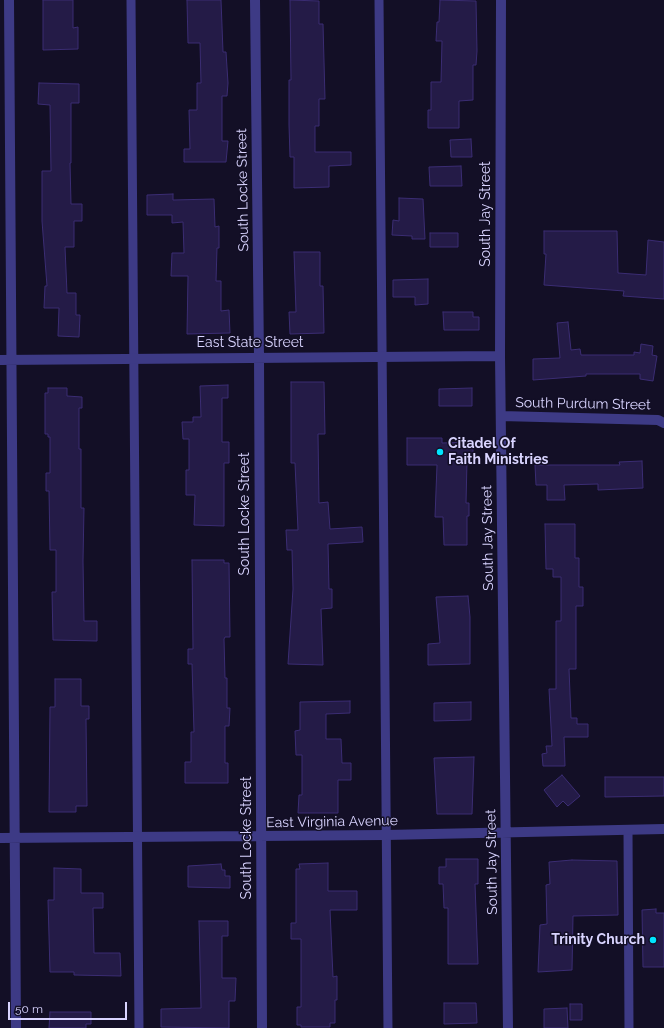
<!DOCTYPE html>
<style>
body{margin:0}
#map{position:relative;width:664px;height:1028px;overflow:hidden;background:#130f26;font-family:Raleway,sans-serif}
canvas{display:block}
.scale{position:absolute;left:8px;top:1002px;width:119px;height:18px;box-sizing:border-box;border:2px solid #d9d4ff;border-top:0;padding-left:5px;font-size:12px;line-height:14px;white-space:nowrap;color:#d9d4ff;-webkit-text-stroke:3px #130f26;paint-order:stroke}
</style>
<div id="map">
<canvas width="664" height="1028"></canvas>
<div class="scale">50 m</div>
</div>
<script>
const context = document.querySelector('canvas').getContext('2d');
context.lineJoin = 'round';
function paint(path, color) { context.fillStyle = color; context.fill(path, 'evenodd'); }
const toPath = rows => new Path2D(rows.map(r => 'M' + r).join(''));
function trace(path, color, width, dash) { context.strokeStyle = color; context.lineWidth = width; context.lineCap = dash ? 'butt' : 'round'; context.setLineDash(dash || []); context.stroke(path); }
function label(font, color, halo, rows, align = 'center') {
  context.font = font + ' Raleway,sans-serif'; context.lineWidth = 3; context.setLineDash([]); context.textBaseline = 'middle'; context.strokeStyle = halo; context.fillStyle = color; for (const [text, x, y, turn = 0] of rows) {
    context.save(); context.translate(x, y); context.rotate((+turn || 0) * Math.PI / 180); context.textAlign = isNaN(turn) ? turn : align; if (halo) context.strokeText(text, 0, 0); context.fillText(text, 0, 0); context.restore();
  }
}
const building = toPath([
 [43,0,73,0,73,28,78,27,78,49,43,50,43,0],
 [187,0,221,0,223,52,226,52,228,83,227,96,222,96,222,141,228,141,226,162,184,162,184,149,190,149,189,110,197,110,197,83,201,83,200,43,188,43,187,0],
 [290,0,319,1,319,24,323,24,325,99,319,99,319,126,315,126,315,152,351,152,351,165,329,166,329,187,294,188,294,157,290,157,289,125,289,80,291,80,290,0],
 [440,0,476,1,477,51,476,65,473,65,473,100,459,101,459,128,428,128,428,110,431,110,431,82,441,82,442,41,436,41,437,22,439,22,440,0],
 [39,83,79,84,79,103,71,103,71,163,70,163,71,204,82,204,82,221,74,221,74,247,65,247,67,293,76,293,76,315,80,315,79,337,58,336,59,308,44,308,45,286,47,286,42,221,42,171,51,171,50,105,38,104,39,83],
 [471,139,472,157,451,157,450,140,471,139],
 [461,166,462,186,430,186,429,167,461,166],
 [173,194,173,200,214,199,215,227,219,226,219,248,217,248,216,281,221,281,221,311,229,310,230,333,187,334,188,276,171,276,172,253,184,253,183,222,172,223,172,215,147,215,147,195,173,194],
 [399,198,423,199,425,239,412,239,412,236,392,235,393,220,399,221,399,198],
 [544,231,617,231,618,273,646,275,648,240,664,242,664,299,623,296,624,291,544,285,546,254,544,254,544,231],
 [430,233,458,233,458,247,430,247,430,233],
 [294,252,320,252,320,286,323,286,324,333,290,334,289,312,296,312,294,252],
 [428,279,428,304,415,305,415,297,393,297,393,280,428,279],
 [443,312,473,312,473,317,479,317,479,330,444,330,443,312],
 [568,322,571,350,580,349,581,355,634,355,634,352,640,353,641,344,653,346,652,355,657,356,653,381,640,379,640,374,586,374,586,376,533,380,533,359,560,358,557,323,568,322],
 [291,382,324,382,325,434,318,434,319,503,328,502,330,529,362,527,363,542,328,544,329,589,332,589,332,608,321,609,323,665,288,664,293,589,292,550,287,550,286,530,298,530,295,463,291,463,291,382],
 [228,385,228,398,222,398,222,442,229,442,229,463,224,463,224,526,194,525,195,495,186,495,186,470,189,470,189,439,183,439,182,422,193,422,193,417,201,417,200,386,228,385],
 [48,388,67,388,67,396,82,397,82,408,79,408,79,449,81,449,81,508,84,508,83,561,84,621,97,621,97,641,53,640,52,592,56,592,56,550,50,550,49,491,46,491,46,473,50,473,50,437,48,437,48,434,45,434,45,393,48,393,48,388],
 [472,388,472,406,439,406,439,389,472,388],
 [407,438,442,438,442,443,473,442,473,461,467,461,466,503,469,503,469,516,467,516,467,545,444,545,443,517,435,517,437,465,407,465,407,438],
 [642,461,643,488,598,490,598,484,564,485,565,500,547,500,547,485,536,485,535,465,620,465,619,462,642,461],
 [545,524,575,524,575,558,579,558,579,587,583,587,583,606,576,606,576,669,569,669,571,718,577,718,577,724,588,724,588,737,564,737,565,766,543,766,542,754,547,753,546,746,552,746,549,689,556,689,556,621,561,621,561,577,553,577,553,569,546,569,545,524],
 [192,560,224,560,224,563,229,563,230,637,225,637,224,639,225,678,227,678,227,708,230,708,229,726,225,726,225,763,228,763,228,783,185,783,185,762,191,762,191,732,194,732,192,664,188,664,188,649,193,649,192,560],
 [468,596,470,617,470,664,428,665,428,644,440,643,436,597,468,596],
 [55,679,81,679,81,706,89,706,89,719,86,719,87,806,76,806,76,812,49,812,50,707,55,707,55,679],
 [350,701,350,713,326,714,326,739,341,739,342,763,351,763,351,780,338,780,338,813,298,813,299,795,302,795,302,755,296,755,295,731,300,730,300,702,350,701],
 [471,702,471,720,434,721,434,703,471,702],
 [474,757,472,814,437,814,434,758,474,757],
 [562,775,580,796,568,806,563,801,557,807,544,790,562,775],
 [605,777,664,777,664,796,605,797,605,777],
 [446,859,478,859,478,884,475,884,478,964,448,964,448,908,444,908,443,884,439,884,439,867,446,867,446,859],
 [572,860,617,861,618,915,573,916,572,970,538,972,540,925,547,924,546,885,550,884,549,862,572,860],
 [328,863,328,891,357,891,357,910,330,910,333,977,337,976,337,1000,335,1000,335,1023,330,1023,330,1027,301,1027,301,1025,297,1025,297,1007,301,1007,301,939,291,939,291,923,296,923,296,869,300,869,299,864,328,863],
 [221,864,222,870,225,870,225,876,230,876,230,888,188,887,188,866,221,864],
 [54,868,81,869,81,893,103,893,103,908,93,908,94,953,120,953,121,976,74,975,74,972,50,972,48,900,54,900,54,868],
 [656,909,656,913,664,913,664,967,643,967,642,910,656,909],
 [199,921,228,921,228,936,222,936,222,978,236,978,235,1001,229,1001,229,1028,161,1027,161,1009,201,1008,199,921],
 [444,1003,476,1003,477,1023,444,1024,444,1003],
 [570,1004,582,1004,582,1020,570,1020,570,1004],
 [567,1008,568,1028,544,1028,544,1009,567,1008],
 [50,1012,91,1012,91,1024,86,1024,86,1028,49,1028,50,1012]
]);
const lane = toPath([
 [131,0,139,1028],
 [379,0,388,1028],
 [628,830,629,1028]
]);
const street = toPath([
 [9,0,16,1028],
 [255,0,259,357,262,1028],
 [501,0,500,356,508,1028],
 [0,360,500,356],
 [501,416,658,420,664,423],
 [0,838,386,835,664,829]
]);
const markers = [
 [440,452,4,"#00e5ff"],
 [653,940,4,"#00e5ff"]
];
const streetNames = [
 ["South Locke Street",243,190,-91],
 ["South Jay Street",486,214,-90],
 ["East State Street",250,343],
 ["South Purdum Street",583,404,1],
 ["South Locke Street",245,514,-90],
 ["South Jay Street",488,538,-91],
 ["East Virginia Avenue",332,822,-1],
 ["South Locke Street",247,838,-90],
 ["South Jay Street",492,862,-91]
];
const poiNames = [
 ["Citadel Of",448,444],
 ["Faith Ministries",448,460],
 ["Trinity Church",645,940,"right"]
];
paint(building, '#241b47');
trace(building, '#3b2d73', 1);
trace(lane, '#3d3a85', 9);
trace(street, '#3d3a85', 10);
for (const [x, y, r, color] of markers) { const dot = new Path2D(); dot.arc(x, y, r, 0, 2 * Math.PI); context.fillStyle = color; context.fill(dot); trace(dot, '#130f26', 1.5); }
label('14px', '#d9d4ff', '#130f26', streetNames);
label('bold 14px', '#d9d4ff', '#130f26', poiNames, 'left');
</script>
